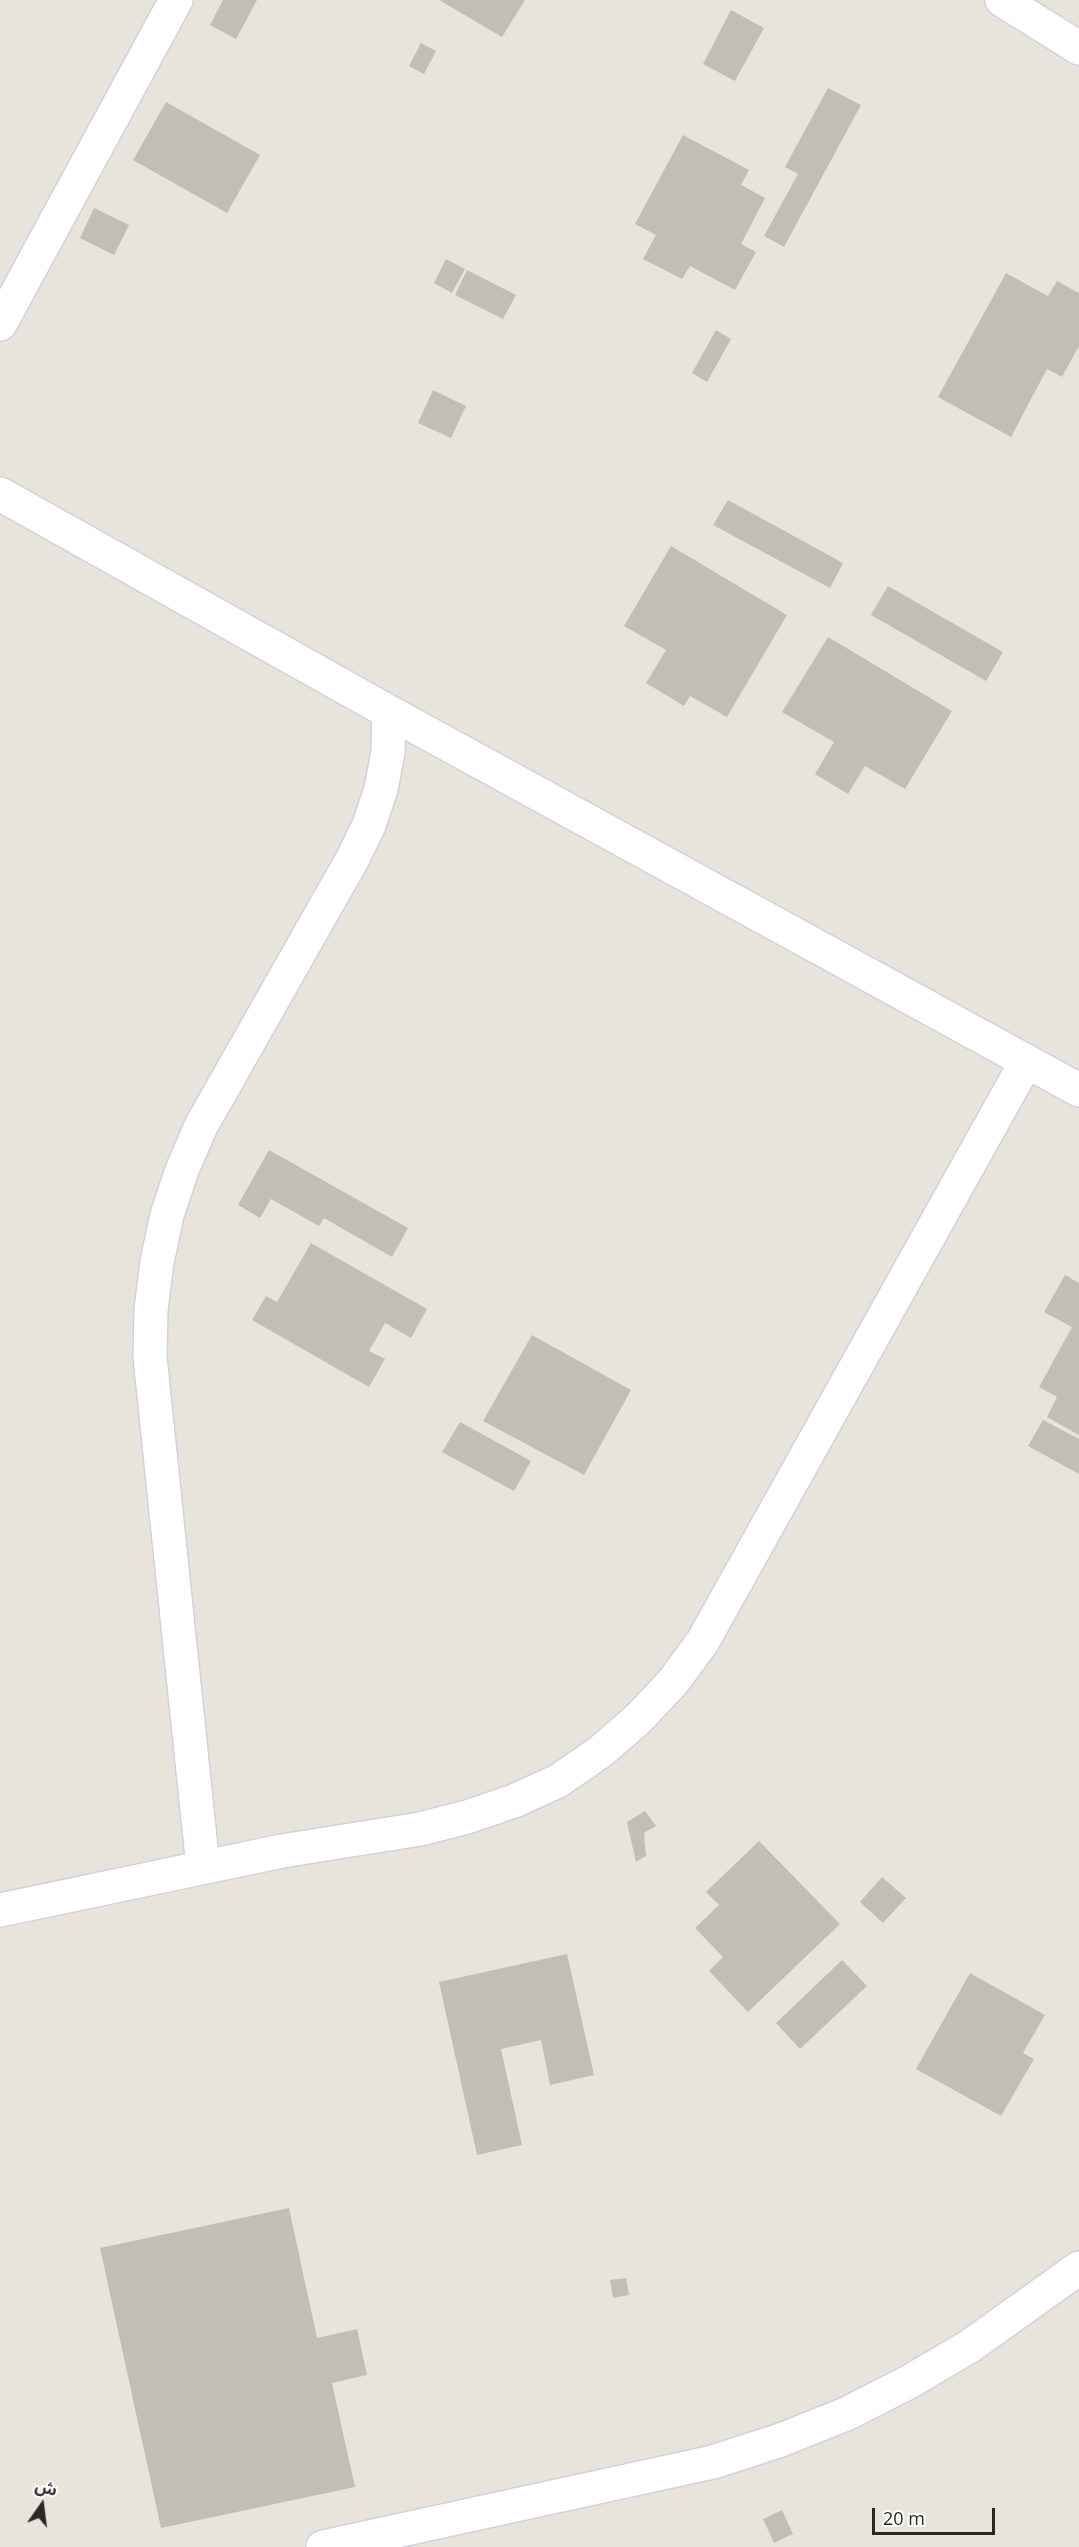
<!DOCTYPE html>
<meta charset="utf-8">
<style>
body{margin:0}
#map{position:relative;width:1079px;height:2547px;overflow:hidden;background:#e9e4db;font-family:"Open Sans","Noto Sans Arabic",sans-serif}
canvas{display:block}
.north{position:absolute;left:12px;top:2475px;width:60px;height:60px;-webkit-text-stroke:4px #fff;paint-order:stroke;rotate:14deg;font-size:16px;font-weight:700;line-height:24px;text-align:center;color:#282828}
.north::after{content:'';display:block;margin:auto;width:21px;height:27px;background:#282828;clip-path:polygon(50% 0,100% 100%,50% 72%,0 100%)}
.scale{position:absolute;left:872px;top:2508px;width:123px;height:27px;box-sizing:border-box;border:3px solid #282828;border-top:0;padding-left:8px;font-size:18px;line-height:21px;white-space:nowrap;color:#282828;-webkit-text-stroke:4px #fff;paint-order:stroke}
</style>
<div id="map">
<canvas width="1079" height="2547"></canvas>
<div class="north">ش</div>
<div class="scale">20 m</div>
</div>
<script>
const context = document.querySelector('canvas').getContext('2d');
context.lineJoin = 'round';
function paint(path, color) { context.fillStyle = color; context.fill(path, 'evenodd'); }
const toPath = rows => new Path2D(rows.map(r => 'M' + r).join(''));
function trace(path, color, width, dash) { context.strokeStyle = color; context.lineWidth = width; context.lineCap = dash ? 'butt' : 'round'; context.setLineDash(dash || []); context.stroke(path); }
const building = toPath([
 [223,0,257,0,236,39,210,25],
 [439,0,525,0,502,37],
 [731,10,764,28,735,81,703,64],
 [421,43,436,51,424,74,409,66],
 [828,88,861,105,784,247,764,236,798,174,785,167],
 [166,102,260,155,227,213,133,160],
 [683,135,749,170,741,185,765,198,741,244,756,252,735,290,690,266,682,279,643,259,656,235,635,224],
 [94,208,129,225,114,255,80,238],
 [446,259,465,269,452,293,434,283],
 [467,270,516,295,503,319,455,295],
 [1006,273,1048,296,1057,281,1079,293,1079,346,1062,377,1047,369,1011,437,938,397],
 [716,330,731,339,707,382,692,373],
 [433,390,466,406,451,438,418,423],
 [728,500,843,563,830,588,713,525],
 [671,546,787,615,727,717,690,696,684,706,646,683,666,650,624,626],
 [888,586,1003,652,986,681,871,615],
 [828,637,952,711,905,789,865,766,848,794,815,774,834,742,782,712],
 [269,1150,408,1228,392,1257,324,1218,319,1226,271,1199,260,1218,238,1205],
 [311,1243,427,1309,411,1338,385,1323,369,1351,385,1359,369,1387,252,1320,266,1296,277,1302],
 [1065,1275,1079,1283,1079,1435,1047,1417,1057,1397,1039,1387,1072,1327,1044,1312],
 [532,1335,631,1390,584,1475,483,1421],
 [1043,1420,1079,1439,1079,1474,1028,1446],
 [460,1422,531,1461,514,1491,442,1452],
 [645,1811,656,1826,644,1833,646,1856,636,1862,627,1822],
 [759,1841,840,1924,748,2012,709,1971,723,1957,695,1928,719,1905,706,1892],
 [882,1877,906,1898,883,1923,860,1902],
 [567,1954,594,2075,550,2085,541,2040,501,2049,522,2145,477,2155,439,1982],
 [842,1960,867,1986,800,2049,776,2023],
 [970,1973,1045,2015,1023,2053,1034,2059,1001,2116,916,2069],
 [289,2208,317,2338,357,2329,367,2375,332,2383,355,2487,161,2528,100,2248],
 [626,2278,629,2295,613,2298,610,2280],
 [782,2510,793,2534,774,2543,763,2519]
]);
const minor = toPath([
 [0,324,176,0],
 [0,494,389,712,1079,1090],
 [203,1867,150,1357,151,1310,157,1262,167,1215,182,1170,201,1126,353,858,369,825,381,789,388,752,389,712],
 [0,1910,282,1851,420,1829,467,1817,514,1801,558,1781,600,1752,638,1719,673,1682,703,1641,1026,1062],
 [323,2547,713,2462,781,2440,846,2414,909,2382,970,2346,1079,2268]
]);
const tertiary = toPath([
 [1002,0,1079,48]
]);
paint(building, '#c1beb7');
trace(minor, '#d0d2e0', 36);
trace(tertiary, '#d0d2e0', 36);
trace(minor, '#fff', 33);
trace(tertiary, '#fff', 33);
</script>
